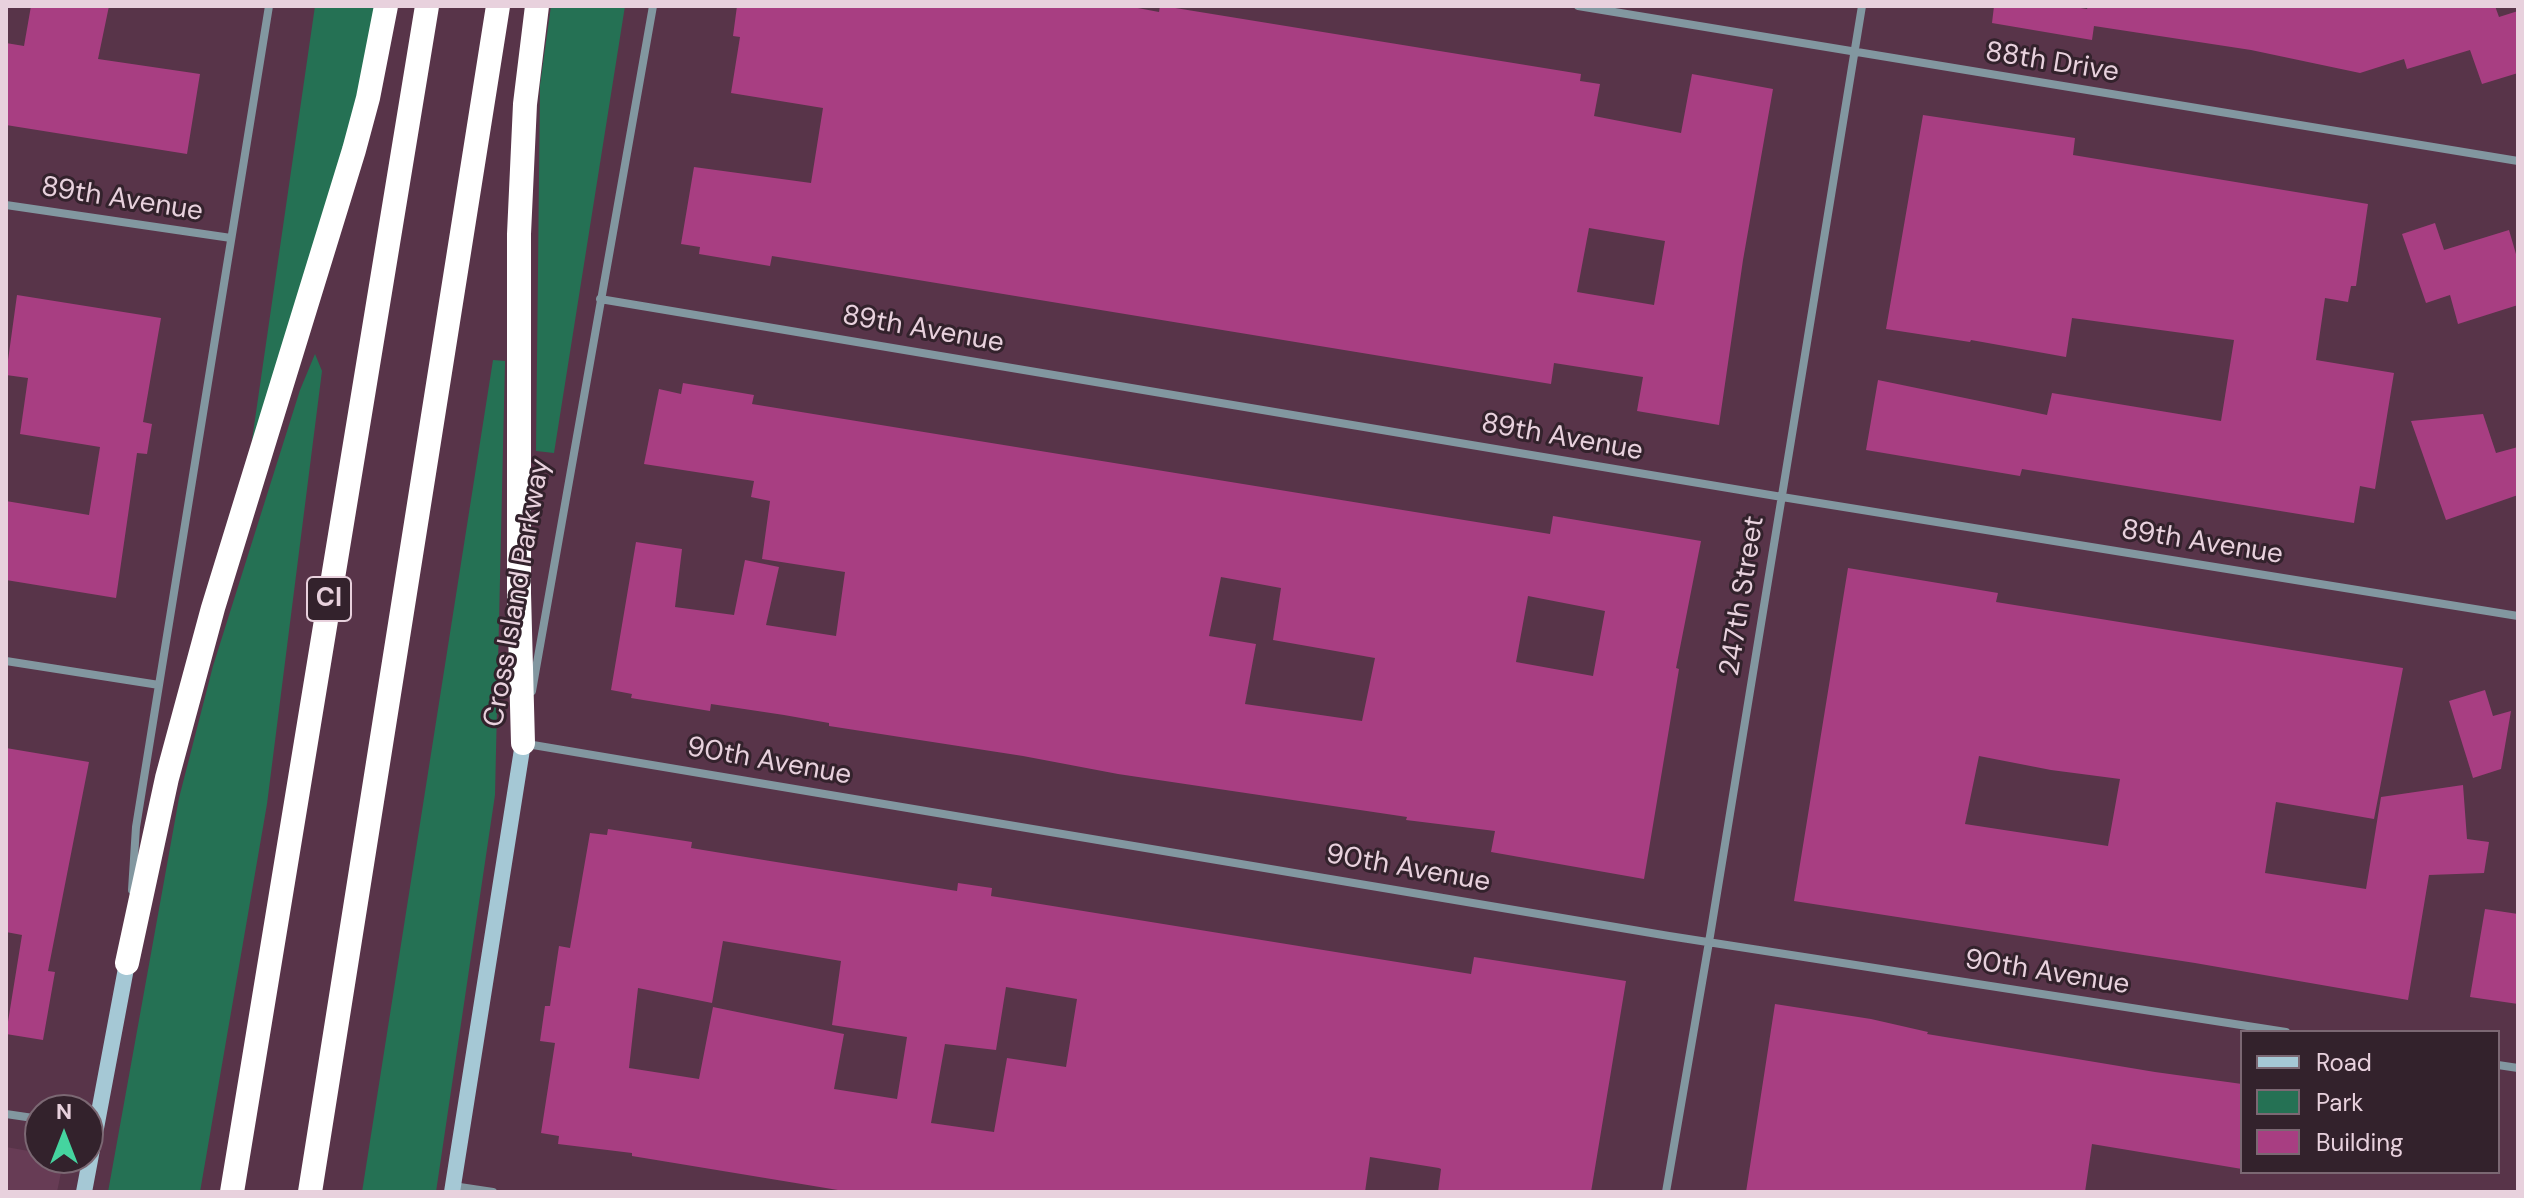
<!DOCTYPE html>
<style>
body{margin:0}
#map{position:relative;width:2524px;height:1198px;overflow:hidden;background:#583449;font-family:"DM Sans",sans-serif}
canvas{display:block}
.frame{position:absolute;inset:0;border:8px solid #e8d1dd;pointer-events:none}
.legend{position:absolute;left:2240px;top:1030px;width:260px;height:144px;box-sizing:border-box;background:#33222c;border:2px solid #7b6873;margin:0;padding:10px 14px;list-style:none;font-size:24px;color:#e8d1dd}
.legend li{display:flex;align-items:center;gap:16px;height:40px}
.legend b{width:40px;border:2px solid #7b6873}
.north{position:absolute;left:24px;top:1094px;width:80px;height:80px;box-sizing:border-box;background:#33222c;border:2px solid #7b6873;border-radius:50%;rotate:0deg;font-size:22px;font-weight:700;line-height:32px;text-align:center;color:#e8d1dd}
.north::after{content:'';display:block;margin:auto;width:28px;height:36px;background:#45d49f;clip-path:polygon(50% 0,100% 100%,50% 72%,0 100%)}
</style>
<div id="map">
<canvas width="2524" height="1198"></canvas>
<div class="frame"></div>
<ul class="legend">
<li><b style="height:10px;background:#a5c8d5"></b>Road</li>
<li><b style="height:22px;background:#257154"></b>Park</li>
<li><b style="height:22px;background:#a83e82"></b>Building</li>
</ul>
<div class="north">N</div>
</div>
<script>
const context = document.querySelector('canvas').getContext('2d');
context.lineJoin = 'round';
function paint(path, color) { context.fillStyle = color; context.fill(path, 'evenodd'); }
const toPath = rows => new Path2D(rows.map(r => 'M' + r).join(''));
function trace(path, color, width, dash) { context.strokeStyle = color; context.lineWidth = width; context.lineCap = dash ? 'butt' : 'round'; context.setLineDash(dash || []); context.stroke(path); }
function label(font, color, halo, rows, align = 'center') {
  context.font = font + ' "DM Sans",sans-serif'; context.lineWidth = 6; context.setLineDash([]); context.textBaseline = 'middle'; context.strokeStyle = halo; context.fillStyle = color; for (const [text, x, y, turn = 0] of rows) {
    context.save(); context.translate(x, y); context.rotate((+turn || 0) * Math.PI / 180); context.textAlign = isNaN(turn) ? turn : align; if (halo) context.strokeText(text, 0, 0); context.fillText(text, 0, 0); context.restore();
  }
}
const built = toPath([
 [6,1147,40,1153,40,1158,64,1158,57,1192,6,1192]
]);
const green = toPath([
 [315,6,379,6,365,74,257,442,252,440],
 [551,6,625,6,554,453,536,451,540,85],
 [315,354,322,371,267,804,200,1192,108,1192,179,798,213,666,300,390],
 [493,360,505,361,495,795,436,1192,362,1192]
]);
const building = toPath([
 [31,6,109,6,98,59,200,74,187,154,6,125,6,43,24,46],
 [737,6,1127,6,1159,12,1160,6,1163,6,1581,74,1580,81,1600,84,1594,116,1681,133,1692,74,1773,89,1743,260,1719,425,1637,411,1643,377,1554,363,1551,384,772,256,770,266,699,254,700,247,681,244,694,167,811,183,823,108,731,93,740,37,733,36],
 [1589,228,1665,241,1654,305,1577,292],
 [1994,6,2068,6,2087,9,2088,6,2495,6,2499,17,2518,11,2518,73,2482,84,2470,50,2407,69,2404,59,2360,73,2251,50,2094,26,2092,40,1992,23],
 [1923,115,2075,138,2073,155,2368,204,2356,286,2351,286,2348,302,2325,298,2316,360,2394,373,2375,489,2360,486,2354,523,2022,469,2020,476,1866,450,1878,380,2047,415,2052,393,2221,421,2234,340,2072,318,2066,357,1971,340,1970,342,1886,329],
 [2435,223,2444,250,2509,230,2518,261,2518,305,2458,324,2450,295,2426,303,2402,234],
 [17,295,161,318,143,422,152,424,147,454,137,453,116,598,6,580,6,501,89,515,100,447,20,434,28,378,6,375],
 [683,383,754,395,752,404,1550,534,1553,516,1701,541,1676,668,1679,669,1644,879,1491,852,1495,831,1406,820,1407,817,1118,774,1023,756,829,726,829,723,784,715,711,704,710,711,631,698,632,694,611,690,636,542,682,549,675,607,734,615,745,560,779,567,766,625,836,636,845,572,762,559,770,501,751,497,754,481,644,464,659,389,681,394],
 [1221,577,1281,588,1273,640,1375,658,1362,721,1245,704,1256,644,1209,636],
 [1528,596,1605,611,1593,676,1516,662],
 [2483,414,2496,453,2518,447,2518,495,2446,520,2411,421],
 [1848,568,1998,593,1996,602,2403,668,2374,819,2276,802,2265,873,2366,889,2381,797,2463,785,2467,839,2489,842,2484,873,2429,875,2408,1000,2195,963,1794,901],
 [1979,756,2051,770,2120,779,2108,846,1965,824],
 [2485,690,2493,716,2511,711,2501,769,2473,778,2449,701],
 [6,748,89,762,48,971,55,972,43,1040,6,1034,22,935,6,932],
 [608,829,692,842,691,848,770,861,957,891,958,883,992,888,991,896,1471,974,1474,957,1626,981,1591,1192,1438,1192,1441,1169,1439,1168,1370,1157,1365,1192,850,1192,632,1156,632,1153,558,1144,559,1136,541,1133,555,1043,540,1041,545,1006,550,1006,559,946,570,948,590,833,607,835],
 [723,941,841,961,832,1025,907,1037,897,1099,834,1089,844,1034,713,1007,699,1079,629,1068,638,988,712,1003],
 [1006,987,1077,999,1066,1067,1007,1058,994,1132,931,1123,945,1044,996,1050],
 [2485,909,2518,914,2518,1004,2470,997],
 [1775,1004,1871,1019,1928,1032,1927,1034,2155,1072,2242,1084,2242,1169,2092,1144,2085,1192,1746,1192]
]);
const street = toPath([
 [1578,6,2518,161],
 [6,205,231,238],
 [600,299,1782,497,2518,616],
 [6,661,159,685],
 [532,691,653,6],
 [527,744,1669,936,2286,1032],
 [132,890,136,827,269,6],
 [2498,1065,2518,1068],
 [6,1114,40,1119],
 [453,1186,493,1192],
 [1666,1192,1709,942,1862,6]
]);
const secondary = toPath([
 [84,1192,127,963],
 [452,1192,523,743]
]);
const highway = toPath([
 [523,743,519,593,519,234,525,104,537,6],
 [127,963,167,778,213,608,354,150,368,98,386,6],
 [232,1192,427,6],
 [310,1192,498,6]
]);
const shields = [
 [329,599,44]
];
const shieldNames = [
 ["CI",329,599]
];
const streetNames = [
 ["88th Drive",2052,63,9],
 ["89th Avenue",122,200,9],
 ["89th Avenue",923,330,10],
 ["89th Avenue",1562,438,10],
 ["89th Avenue",2202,543,9],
 ["Cross Island Parkway",518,593,-80],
 ["247th Street",1743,596,-81],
 ["90th Avenue",769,762,10],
 ["90th Avenue",1408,869,10],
 ["90th Avenue",2047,973,9]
];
paint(built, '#673c55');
paint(green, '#257154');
paint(building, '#a83e82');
trace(street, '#8297a0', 8);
trace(secondary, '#a5c8d5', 16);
trace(highway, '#fff', 24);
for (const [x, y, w] of shields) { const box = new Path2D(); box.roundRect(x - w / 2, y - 22, w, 44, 6); context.fillStyle = '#33222c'; context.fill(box); trace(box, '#e8d1dd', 2); }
label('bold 26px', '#e8d1dd', null, shieldNames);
label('28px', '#e8d1dd', '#33222c', streetNames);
</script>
